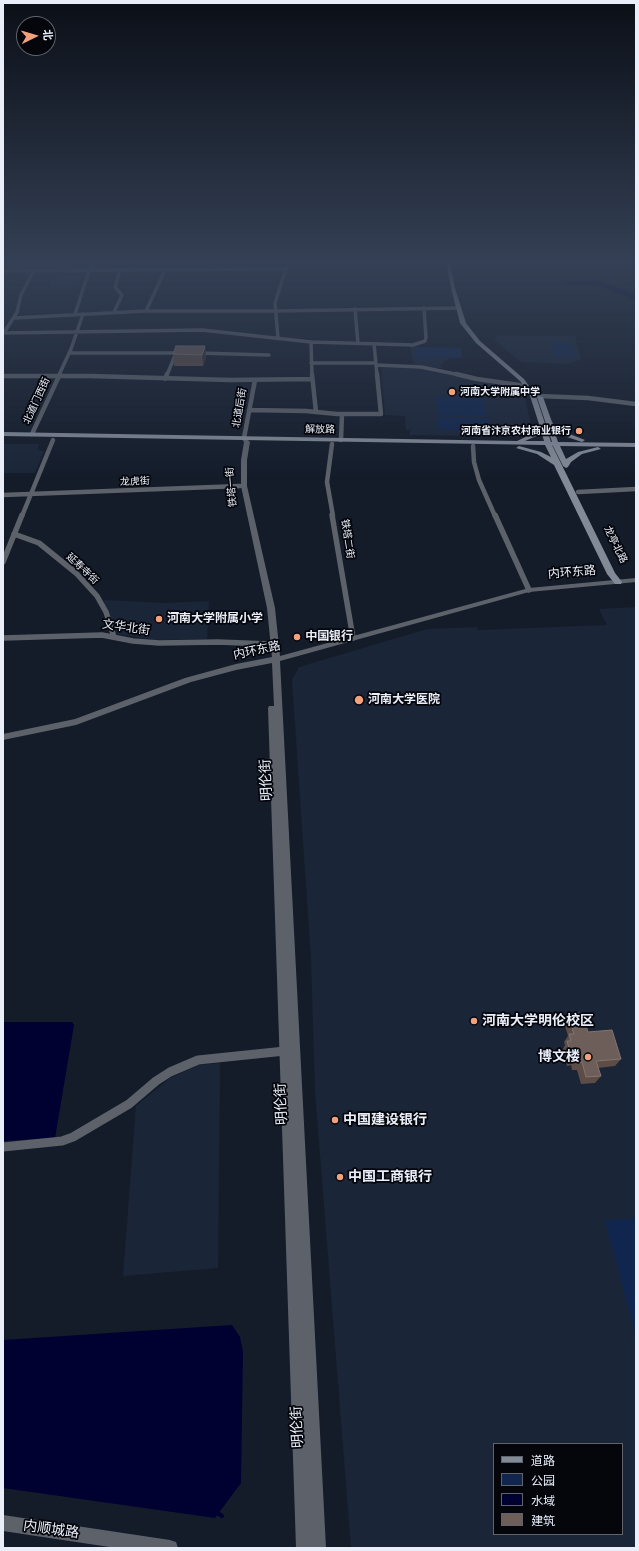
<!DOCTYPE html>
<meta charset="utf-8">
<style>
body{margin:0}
#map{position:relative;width:639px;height:1551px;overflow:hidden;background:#141c2a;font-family:Roboto,"Noto Sans SC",sans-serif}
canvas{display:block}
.frame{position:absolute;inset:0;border:4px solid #e9eef9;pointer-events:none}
.legend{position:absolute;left:493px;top:1443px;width:130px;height:92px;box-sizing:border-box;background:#04060c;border:1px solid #60636b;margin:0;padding:5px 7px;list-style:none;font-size:12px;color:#e9eef9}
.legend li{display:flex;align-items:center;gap:8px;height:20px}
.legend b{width:20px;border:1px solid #60636b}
.north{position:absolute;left:16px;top:16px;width:40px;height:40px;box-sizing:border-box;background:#04060c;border:1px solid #60636b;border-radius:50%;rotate:85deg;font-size:11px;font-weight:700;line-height:16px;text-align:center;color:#e9eef9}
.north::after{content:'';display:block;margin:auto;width:14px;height:18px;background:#f1a17c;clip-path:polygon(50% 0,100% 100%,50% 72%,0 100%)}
</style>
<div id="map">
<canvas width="639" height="1551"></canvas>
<div class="frame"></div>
<ul class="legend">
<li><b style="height:5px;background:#838a97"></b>道路</li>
<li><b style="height:11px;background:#11264e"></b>公园</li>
<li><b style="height:11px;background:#000031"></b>水域</li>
<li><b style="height:11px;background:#6d5e59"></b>建筑</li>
</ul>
<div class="north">北</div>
</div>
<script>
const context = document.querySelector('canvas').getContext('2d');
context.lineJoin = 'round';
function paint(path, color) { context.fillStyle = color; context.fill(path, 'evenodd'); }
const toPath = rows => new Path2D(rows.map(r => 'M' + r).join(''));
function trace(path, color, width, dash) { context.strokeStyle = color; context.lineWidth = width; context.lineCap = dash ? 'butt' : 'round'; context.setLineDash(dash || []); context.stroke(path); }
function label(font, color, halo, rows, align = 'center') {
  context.font = font + ' Roboto,"Noto Sans SC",sans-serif'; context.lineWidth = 3.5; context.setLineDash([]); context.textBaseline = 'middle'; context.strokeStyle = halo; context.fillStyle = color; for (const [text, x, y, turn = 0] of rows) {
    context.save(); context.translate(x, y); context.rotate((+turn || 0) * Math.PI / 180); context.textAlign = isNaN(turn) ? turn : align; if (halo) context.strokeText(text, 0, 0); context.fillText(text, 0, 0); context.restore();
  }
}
const built = toPath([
 [58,275,82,276,78,287,50,288,51,279,57,279],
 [496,335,575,336,581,359,568,364,521,362,494,340],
 [410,347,461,348,462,358,449,358,441,365,442,368,437,368,437,371,517,386,525,398,532,429,528,433,516,437,410,435,410,430,406,430,405,416,385,415,381,367,414,368],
 [3,444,39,444,37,450,44,451,35,473,3,473],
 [104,600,166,603,209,601,207,639,155,640,117,634,104,603],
 [636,607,636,1548,351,1548,315,1091,311,959,292,680,299,667,427,629,477,627,478,630,607,625,599,609],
 [494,1444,622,1444,622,1534,494,1534],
 [220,1063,218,1268,123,1276,136,1106,170,1078,199,1065]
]);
const green = toPath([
 [551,342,572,343,576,357,554,356],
 [415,347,461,348,462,358,416,357],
 [436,397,483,398,486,416,438,415],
 [437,417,489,418,491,431,439,430],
 [636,1218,636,1337,605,1221]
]);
const water = toPath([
 [3,1022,72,1022,74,1025,55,1138,3,1141],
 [232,1325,240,1337,243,1352,241,1483,215,1518,3,1488,3,1340]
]);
const stream = toPath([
 [216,1512,222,1516]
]);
const river = toPath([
 [564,281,600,281,636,295,636,300,596,285,567,285,563,283,564,281]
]);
const minorFar3 = toPath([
 [3,271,286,269],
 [355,309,358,344],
 [146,311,165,270],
 [114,312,122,295,115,287,120,270],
 [75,314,89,271,94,262],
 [14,318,146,311,276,311,459,308],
 [3,333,202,330,311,342,413,345,425,341,426,338,424,308],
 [4,333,17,312,21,295,33,272],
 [278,338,275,303,288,262],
 [311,342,312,375],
 [374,344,377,375],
 [69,353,182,353],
 [197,353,269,355],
 [311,363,376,363],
 [376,365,421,367,460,375],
 [59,375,71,349,83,314],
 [167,375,176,353]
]);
const minorFar2 = toPath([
 [312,374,316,412],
 [456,374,477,379,519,385,529,389],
 [3,376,90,376,230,380,312,379],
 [165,379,167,374],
 [539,396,588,398,636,404],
 [249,410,306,411,337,414,381,414,377,374],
 [32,434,60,374],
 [244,438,255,380],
 [341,440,342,414],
 [332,444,327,482,333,516],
 [473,446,474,462,479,480,495,516],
 [578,492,636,489],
 [3,495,240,486],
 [22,516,53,440]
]);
const minorFar1 = toPath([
 [332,515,353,638],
 [495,515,529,590],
 [14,534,39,543,76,573,97,596,106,612,114,637],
 [3,562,22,515],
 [3,638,102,635,133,641,159,643,218,642,269,644]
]);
const minor = toPath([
 [3,1147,62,1141,73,1137,129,1104,156,1081,170,1072,198,1060,285,1051]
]);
const tertiary = toPath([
 [244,436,250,442,247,460,247,486,275,608,280,656,529,588,636,578,636,582,529,592,280,661,326,1548,296,1548,268,708,269,706,274,706,272,663,236,670,191,682,76,725,3,740,3,734,75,719,185,678,236,664,272,657,267,608,241,486,241,460,244,442,241,438,244,436],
 [3,1515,170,1540,176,1542,178,1548,116,1548,3,1531,3,1515]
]);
const secondary = toPath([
 [446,262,450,262,455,288,466,323,480,341,524,379,536,396,551,442,552,442,537,397,538,396,543,397,552,422,557,429,585,440,582,442,555,433,558,442,636,443,636,447,560,446,566,459,578,452,598,447,601,449,582,454,571,462,568,467,566,468,563,466,553,446,552,445,615,573,622,582,621,584,615,584,607,574,554,465,537,454,516,448,519,446,541,452,551,457,545,445,3,436,3,432,517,441,536,432,538,429,539,424,530,396,520,381,476,343,460,323,451,288,446,262],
 [542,434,544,441,525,441,541,434,542,434]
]);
const wall = toPath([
 [205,346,206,358,203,366,174,366,173,354],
 [568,1014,588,1032,621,1059,615,1066,598,1068,601,1076,595,1083,581,1084,577,1070,572,1070,571,1065,567,1066,563,1049,565,1045,564,1042,568,1036,564,1022]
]);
const shadedWall = toPath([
 [205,346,206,358,203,366,202,355]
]);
const building = toPath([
 [176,346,205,346,202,355,173,354,176,346],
 [582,1013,588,1032,612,1030,621,1059,596,1061,601,1076,586,1077,582,1062,577,1063,575,1058,572,1058,567,1041,571,1041,569,1034,574,1034,568,1014,582,1013]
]);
const markers = [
 [452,392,4,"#f1a17c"],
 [579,431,4,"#f1a17c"],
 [159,619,4,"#f1a17c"],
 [297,637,4,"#f1a17c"],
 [359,700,5,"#f1a17c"],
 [474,1021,4,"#f1a17c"],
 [588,1057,4,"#f1a17c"],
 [335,1120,4,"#f1a17c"],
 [340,1177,4,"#f1a17c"]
];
const farPoinames = [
 ["河南大学附属中学",460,392],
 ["河南省汴京农村商业银行",571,431,"right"]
];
const farStreetnames = [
 ["北道门西街",37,401,-65],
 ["北道后街",240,408,-80],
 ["解放路",320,430,1],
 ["龙虎街",135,482,-2],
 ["铁塔一街",232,487,-95],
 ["铁塔二街",347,539,81],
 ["龙亭北路",615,545,64],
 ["延寿寺街",82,569,43]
];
const streetNames = [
 ["内环东路",572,573,-5],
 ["文华北街",126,628,8],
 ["内环东路",257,651,-12]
];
const poiNames = [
 ["河南大学附属小学",167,619],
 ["中国银行",305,637],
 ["河南大学医院",368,700]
];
const nearStreetnames = [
 ["明伦街",267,780,-93],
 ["明伦街",282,1104,-93],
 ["明伦街",298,1427,-93],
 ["内顺城路",51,1530,8]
];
const nearPoinames = [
 ["河南大学明伦校区",482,1021],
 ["博文楼",580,1057,"right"],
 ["中国建设银行",343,1120],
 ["中国工商银行",348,1177]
];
paint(built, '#1a2538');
paint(green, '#11264e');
paint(water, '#000031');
trace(stream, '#000031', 4);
paint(river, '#000031');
trace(minorFar3, '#5d626a', 3.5);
trace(minorFar2, '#5d626a', 4.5);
trace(minorFar1, '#5d626a', 5.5);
trace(minor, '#5d626a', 9);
paint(tertiary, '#5d626a');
paint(secondary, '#838a97');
paint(wall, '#5e4d46');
paint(shadedWall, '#3a3232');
paint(building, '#6d5e59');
trace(building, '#817572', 1);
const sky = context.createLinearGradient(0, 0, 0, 479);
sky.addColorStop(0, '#0b0f17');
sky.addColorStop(0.55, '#344055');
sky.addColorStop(1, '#34405500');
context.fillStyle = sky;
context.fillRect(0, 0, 639, 479);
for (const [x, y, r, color] of markers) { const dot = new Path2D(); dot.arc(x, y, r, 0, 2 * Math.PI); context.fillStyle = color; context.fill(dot); trace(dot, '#04060c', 1.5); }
label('bold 10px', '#e9eef9', '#04060c', farPoinames, 'left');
label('10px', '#e9eef9', '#04060c', farStreetnames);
label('12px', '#e9eef9', '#04060c', streetNames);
label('bold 12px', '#e9eef9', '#04060c', poiNames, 'left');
label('14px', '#e9eef9', '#04060c', nearStreetnames);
label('bold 14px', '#e9eef9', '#04060c', nearPoinames, 'left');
</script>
